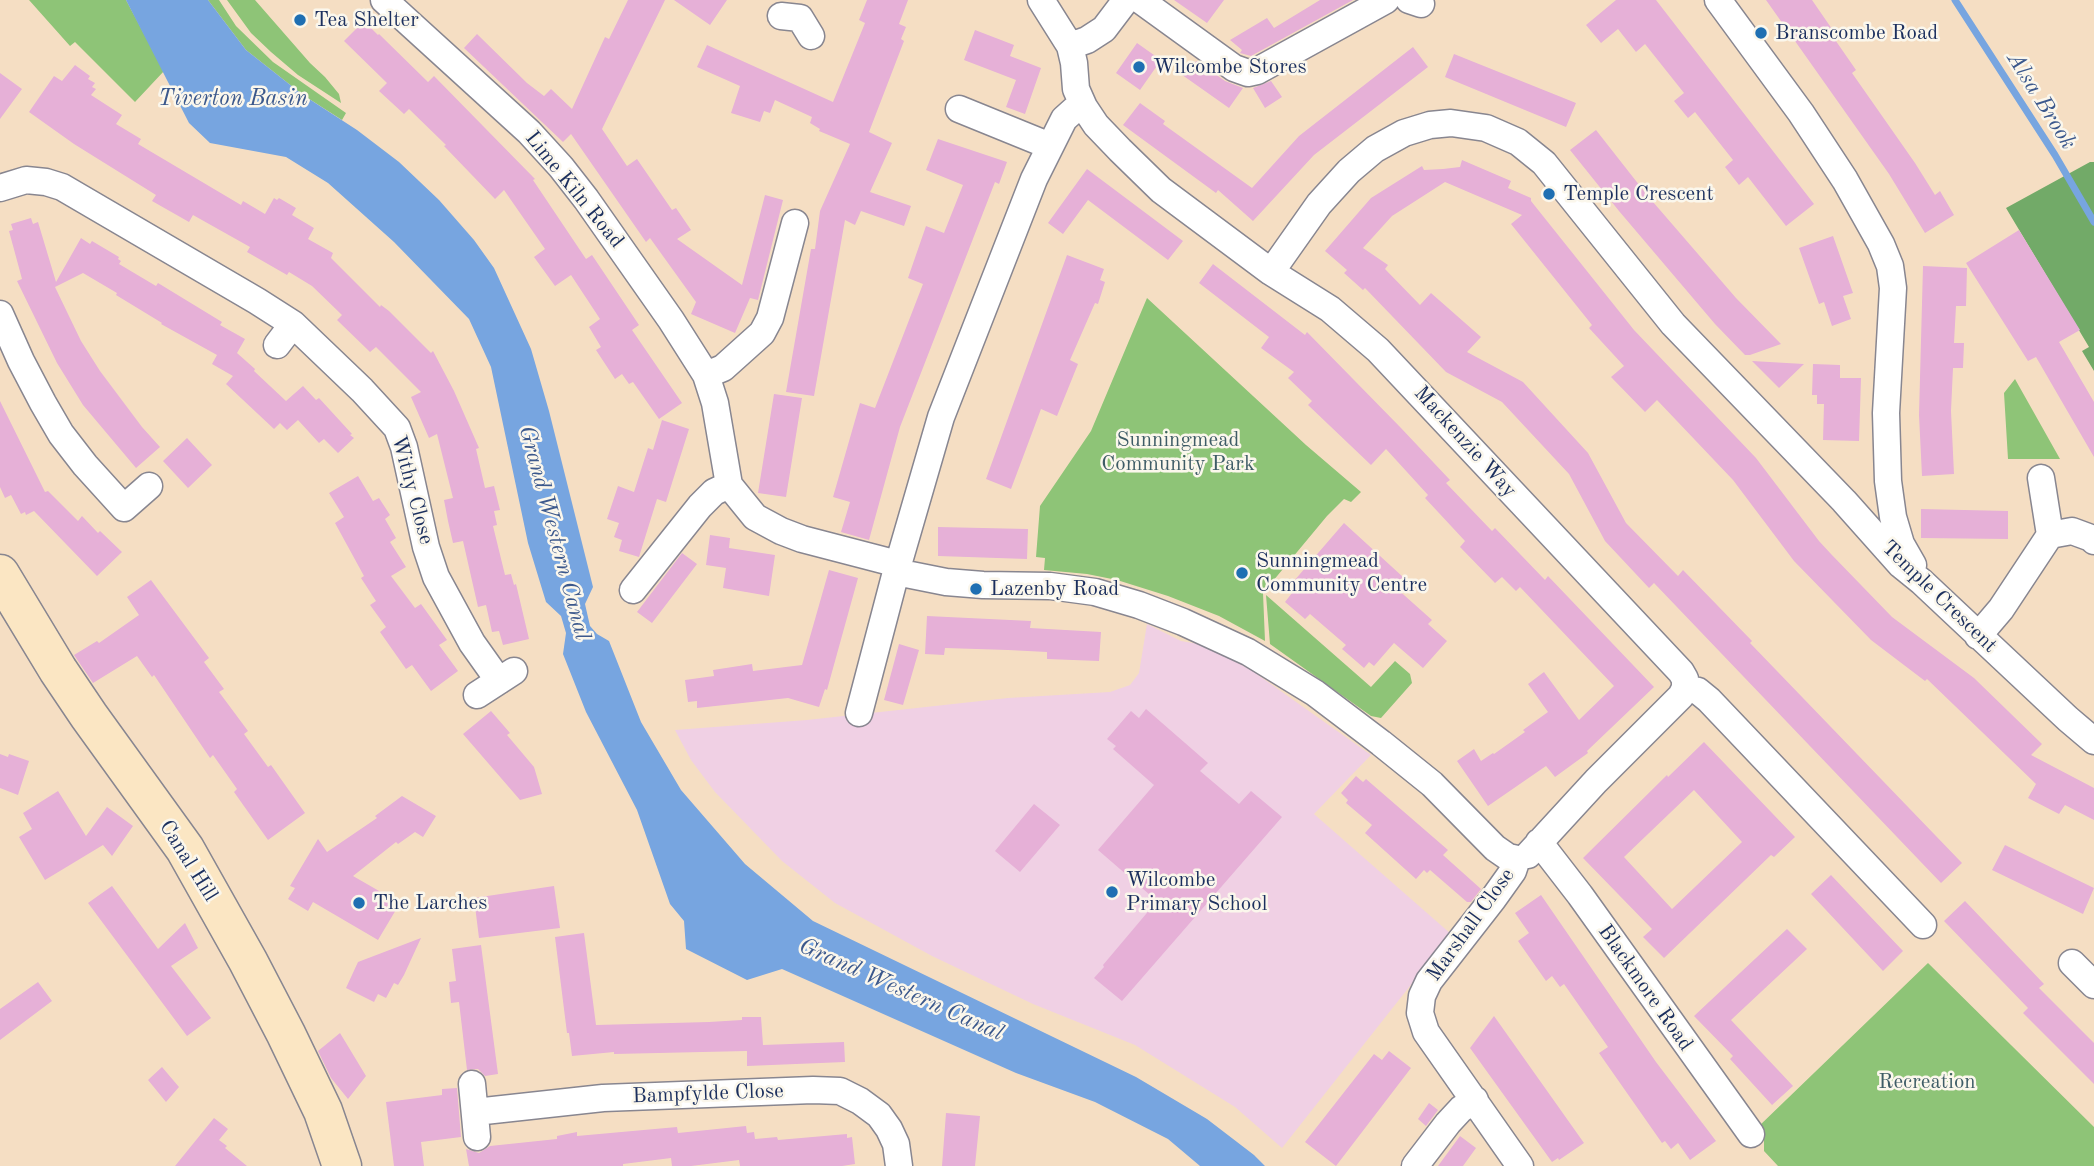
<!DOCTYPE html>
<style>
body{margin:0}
canvas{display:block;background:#f5dec3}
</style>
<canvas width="2094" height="1166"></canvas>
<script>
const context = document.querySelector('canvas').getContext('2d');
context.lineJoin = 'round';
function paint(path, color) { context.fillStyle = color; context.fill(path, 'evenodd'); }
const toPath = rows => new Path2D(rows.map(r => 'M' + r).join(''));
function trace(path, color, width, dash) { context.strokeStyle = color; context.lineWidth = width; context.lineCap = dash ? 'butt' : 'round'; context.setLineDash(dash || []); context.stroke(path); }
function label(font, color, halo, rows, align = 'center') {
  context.font = font + ' "Old Standard TT",serif'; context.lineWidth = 5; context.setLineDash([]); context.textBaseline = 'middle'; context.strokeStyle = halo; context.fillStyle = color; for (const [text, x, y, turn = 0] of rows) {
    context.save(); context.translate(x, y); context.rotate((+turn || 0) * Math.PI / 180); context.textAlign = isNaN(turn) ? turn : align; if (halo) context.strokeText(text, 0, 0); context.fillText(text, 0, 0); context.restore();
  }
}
const built = toPath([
 [1147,624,1181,641,1204,645,1251,670,1371,755,1314,814,1451,934,1282,1148,1235,1107,1135,1045,1033,1004,932,956,835,903,782,861,715,792,691,760,675,730,807,720,1008,698,1110,692,1130,685,1139,673]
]);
const green = toPath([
 [29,0,126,0,164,71,135,102,75,42,70,46],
 [208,0,219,0,236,26,273,62,346,113,342,120,303,95,246,50],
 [227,0,255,0,310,63,325,77,339,94,341,103,298,75,271,52,251,33],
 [1147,298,1306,445,1361,492,1351,502,1344,499,1327,516,1263,593,1265,641,1219,616,1168,596,1117,580,1087,574,1044,570,1045,558,1036,557,1040,506,1091,431],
 [2015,379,2060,459,2008,459,2004,393],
 [1266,595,1371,687,1395,661,1410,674,1412,683,1381,718,1371,716,1270,644],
 [1928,963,2094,1127,2094,1166,1778,1166,1764,1151,1764,1133,1758,1127]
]);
const forest = toPath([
 [2090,162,2094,162,2094,371,2082,351,2089,347,2006,208]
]);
const water = toPath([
 [126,0,208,0,246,50,303,95,357,130,399,162,439,200,474,240,494,268,531,349,549,411,593,587,585,604,590,626,597,634,609,641,641,722,681,790,745,864,813,921,1136,1077,1207,1119,1254,1155,1265,1166,1200,1166,1168,1139,1095,1102,1016,1073,782,969,747,980,686,949,684,921,670,904,637,810,586,712,563,654,566,633,561,616,546,602,528,543,491,367,469,319,394,242,328,183,286,157,210,143,189,123]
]);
const stream = toPath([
 [1955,0,2055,155,2094,222]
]);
const building = toPath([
 [628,0,665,0,602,129,627,166,637,159,672,210,676,208,691,230,677,239,742,285,765,195,783,200,758,300,750,298,735,333,691,314,696,302,650,238,646,242,571,134,563,142,464,48,477,34,527,83,544,96,551,89,572,109,605,37,609,39],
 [674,0,727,0,710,25],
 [867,0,908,0,899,24,906,27,901,39,904,41,869,132,892,143,870,192,911,206,904,226,861,211,855,225,845,220,814,396,786,392,811,249,815,249,820,211,850,144,819,131,820,129,810,123,812,117,775,100,770,113,764,111,760,122,731,113,740,86,697,67,707,45,833,102,865,23,859,20],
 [1174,0,1224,0,1207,23],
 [1320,0,1353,0,1251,56,1240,53,1242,50,1230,40,1267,18,1274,28],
 [1616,0,1656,0,1814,204,1786,226,1748,177,1739,185,1725,167,1733,160,1695,112,1688,118,1674,101,1684,93,1645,44,1636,52,1618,29,1601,43,1586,25],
 [1766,0,1812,0,1832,29,1829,31,1856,70,1852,73,1915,163,1935,195,1940,191,1954,215,1925,233,1889,174],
 [364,21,378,35,379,34,428,82,434,76,535,179,533,180,586,259,592,255,639,325,632,330,682,403,659,419,633,382,629,384,622,374,615,379,596,350,601,347,589,327,600,319,571,275,555,286,534,257,545,249,504,190,495,199,444,146,446,145,409,109,404,114,379,91,387,83,344,41],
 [975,30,1014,45,1010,56,1041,68,1025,114,1006,107,1016,80,964,60],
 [1137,43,1161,60,1140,90,1116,73],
 [1413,47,1428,67,1314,155,1253,221,1218,190,1216,193,1123,125,1140,103,1165,121,1163,124,1252,188,1299,136],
 [1454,54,1576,103,1566,127,1445,77],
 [1197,61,1225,81,1243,88,1229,108,1178,72],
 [75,65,90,76,88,79,95,83,92,87,96,89,91,95,122,115,116,124,141,139,138,144,241,205,243,201,265,214,274,198,277,200,279,198,296,208,292,215,314,228,308,239,333,253,331,258,380,307,381,305,389,311,431,353,433,351,454,391,479,448,476,449,485,488,494,486,500,510,494,511,497,525,493,526,505,575,511,574,514,585,516,584,529,639,503,645,499,631,492,632,486,605,478,607,463,541,453,543,448,521,444,500,453,498,437,434,429,438,411,397,421,392,376,347,370,352,337,320,342,315,312,286,289,272,287,275,247,252,250,247,193,215,189,222,152,201,156,195,74,144,29,112,54,76,62,81],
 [0,73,22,89,0,119],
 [1271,81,1282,97,1265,108,1253,88],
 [1596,130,1647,195,1736,298,1781,344,1750,355,1745,355,1715,324,1619,211,1570,150],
 [938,139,1007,162,999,184,995,182,900,427,869,540,841,532,850,502,833,497,860,403,875,408,923,284,908,278,926,226,944,233,963,185,926,170],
 [1462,160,1511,181,1508,188,1531,198,1531,201,1634,330,1756,458,1819,541,1831,554,1892,617,1974,678,2042,744,2031,755,2094,788,2094,820,2065,805,2059,814,2028,798,2036,784,1927,679,1925,681,1871,640,1794,561,1733,480,1657,400,1645,412,1611,377,1624,366,1589,328,1592,325,1511,224,1522,215,1445,182,1392,216,1363,248,1388,265,1385,269,1420,305,1431,293,1481,337,1467,352,1523,382,1588,453,1626,523,1678,576,1683,570,1752,641,1750,643,1962,863,1941,883,1654,583,1649,588,1605,541,1569,474,1502,402,1446,372,1365,288,1363,290,1344,273,1347,270,1325,251,1371,198,1422,166,1424,170,1443,169,1460,167],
 [1087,169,1183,241,1168,260,1088,200,1063,234,1048,223],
 [31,218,33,224,38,222,56,282,81,238,90,244,92,241,119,257,118,259,121,261,119,264,156,286,158,283,222,322,220,325,245,339,237,353,255,369,254,371,286,401,303,386,316,400,319,398,352,434,350,435,354,438,338,453,324,439,319,443,298,420,287,430,280,423,274,429,226,384,233,376,212,364,217,355,161,324,162,323,116,295,117,293,83,273,55,287,81,341,100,371,142,427,160,447,136,468,83,405,57,363,17,281,22,279,9,231,13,230,11,224],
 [2019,230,2080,330,2059,342,2094,402,2094,457,2036,357,2028,361,1966,263],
 [1833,236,1853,293,1843,296,1851,319,1832,326,1824,302,1819,304,1799,248],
 [1067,255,1104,269,1100,280,1105,282,1098,304,1095,303,1070,360,1078,364,1057,416,1041,409,1011,489,986,479],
 [1213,264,1305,335,1307,332,1401,428,1450,480,1446,483,1492,531,1495,528,1545,580,1548,576,1654,687,1587,751,1588,753,1555,777,1546,766,1488,806,1457,761,1474,749,1481,761,1493,753,1494,754,1525,732,1523,730,1548,712,1528,684,1544,672,1579,720,1614,686,1520,587,1516,591,1502,577,1495,583,1460,547,1465,541,1425,498,1428,495,1386,449,1371,465,1308,405,1312,401,1288,378,1294,372,1261,348,1269,337,1199,283],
 [1923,266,1967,268,1966,306,1956,306,1954,343,1964,343,1963,368,1953,368,1951,411,1954,474,1922,476,1919,415],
 [1752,361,1804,364,1779,388],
 [1813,364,1840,365,1840,378,1861,378,1859,441,1823,440,1824,404,1817,404,1817,395,1812,395],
 [774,394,802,398,786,497,758,493],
 [0,401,45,492,48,491,78,521,82,516,98,533,100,531,122,552,97,576,34,511,26,515,25,512,21,514,11,495,5,498,0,487],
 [662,420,689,429,666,502,657,499,639,557,619,551,622,540,614,537,619,523,607,519,618,486,634,492,648,448,653,450],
 [187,438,212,465,188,488,163,461],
 [358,476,373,501,379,498,390,515,385,519,396,538,390,542,406,567,391,576,415,608,421,604,447,640,439,645,458,671,431,691,412,665,406,669,380,632,386,627,370,605,376,601,361,578,364,576,335,523,344,517,329,493],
 [1921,509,2008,511,2008,539,1921,538],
 [1344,523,1403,577,1395,587,1432,620,1428,624,1447,641,1423,668,1394,643,1374,666,1369,662,1364,668,1342,649,1346,645,1310,614,1305,619,1285,602,1292,593,1287,589],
 [938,527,1028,529,1027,559,938,556],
 [710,535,730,538,729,548,775,555,769,596,723,588,726,568,706,565],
 [682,553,697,564,652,623,637,612],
 [829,570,858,578,827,690,825,689,819,707,788,698,697,708,697,701,688,702,685,680,714,676,713,670,752,664,753,671,802,665],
 [151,580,209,658,204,662,224,689,219,692,248,731,244,734,268,767,271,765,305,813,268,840,234,792,237,789,213,755,210,758,154,675,152,677,137,656,93,683,74,655,97,641,99,643,139,615,127,597],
 [927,616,1031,621,1030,628,1101,632,1099,661,1047,659,1047,652,1008,650,945,648,944,655,925,654],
 [899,644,919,650,903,705,884,700],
 [1146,709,1208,763,1200,771,1239,804,1251,791,1282,817,1122,1001,1094,978,1104,967,1103,965,1157,901,1098,850,1154,785,1113,749,1116,746,1107,739,1131,711,1139,718],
 [491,711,510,733,507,735,534,767,542,794,520,800,463,734],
 [1704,742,1795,837,1774,857,1771,855,1664,958,1643,937,1652,929,1583,858,1667,775,1668,777],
 [1694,790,1742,842,1672,909,1624,857],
 [0,754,8,757,9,754,29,761,18,795,0,788],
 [1356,776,1363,782,1366,779,1448,850,1443,855,1481,889,1471,902,1467,902,1430,870,1427,873,1424,870,1416,879,1365,833,1372,825,1346,803,1348,800,1341,793],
 [58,791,86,836,107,807,133,826,112,856,103,845,45,880,19,837,32,829,23,813],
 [402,796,436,816,423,837,415,832,398,844,396,842,353,876,400,903,378,940,313,902,308,911,288,899,295,888,290,886,318,839,327,852,377,818,375,816],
 [1034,804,1060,825,1020,872,995,851],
 [2005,845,2094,888,2083,914,1992,870],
 [1831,875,1903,951,1883,971,1811,894],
 [112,886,158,949,185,923,198,948,171,966,211,1018,187,1036,88,903],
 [554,886,560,928,479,938,474,898],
 [1541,895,1656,1062,1716,1141,1690,1160,1678,1143,1671,1149,1665,1141,1662,1143,1599,1053,1608,1047,1564,984,1560,987,1552,976,1546,981,1518,941,1529,933,1515,913],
 [1965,901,2044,984,2039,988,2094,1043,2094,1084,2023,1013,2028,1008,1944,921],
 [1787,929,1807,949,1731,1020,1793,1086,1772,1105,1730,1059,1733,1056,1694,1016],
 [584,933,596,1025,709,1022,742,1020,742,1017,761,1017,763,1045,844,1042,845,1062,747,1066,747,1051,614,1054,614,1052,572,1056,569,1033,567,1033,555,937],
 [421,938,404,975,398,985,394,983,386,998,378,994,374,1002,346,988,358,962],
 [481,945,498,1074,485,1076,478,1069,467,1070,459,1002,451,1003,449,982,456,981,452,949],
 [38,982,52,1001,0,1040,0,1009],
 [1494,1016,1584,1143,1559,1160,1558,1158,1552,1162,1470,1048],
 [340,1033,366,1076,348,1099,331,1078,318,1051],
 [1389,1051,1411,1068,1336,1166,1305,1142,1374,1054,1382,1060],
 [162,1067,179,1087,166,1102,148,1080],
 [457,1088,461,1137,421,1142,424,1166,394,1166,386,1102,442,1095,442,1089],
 [1429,1103,1438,1110,1426,1126,1418,1119],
 [946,1113,980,1116,975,1166,942,1166],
 [214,1118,228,1129,219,1140,227,1146,225,1148,247,1166,175,1166],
 [746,1126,747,1133,754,1132,755,1139,777,1137,778,1140,847,1134,847,1138,852,1137,855,1164,842,1166,740,1166,739,1160,691,1166,672,1166,671,1158,623,1164,623,1166,469,1166,466,1149,479,1153,490,1146,557,1139,557,1136,577,1132,577,1136,677,1127,678,1133],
 [1460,1136,1476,1148,1463,1166,1438,1166]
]);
const street = toPath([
 [384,0,529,132,561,167,586,199,671,320,706,375,715,403,729,485,755,517,781,531,802,539,898,564],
 [1041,0,1070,46,1074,63,1076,89,1084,107,1096,125,1120,150,1161,190,1271,272,1330,309,1378,350,1681,672,1685,679,1685,688,1698,691,1709,700,1923,925],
 [1140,0,1234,68,1248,73,1257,71,1386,0],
 [1409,0,1421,4],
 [1718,0,1801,113,1845,180,1881,244,1890,266,1893,288,1886,413,1888,481,1893,517,1901,544,1913,565],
 [781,16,800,18,811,36],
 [1070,46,1087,40,1104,29,1126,0],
 [959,109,1050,146],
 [0,188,26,180,46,182,62,187,257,301,293,324,362,390,397,428,404,447,426,547,436,577,472,643,499,681],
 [1271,272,1319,204,1349,171,1375,149,1404,133,1430,125,1451,123,1486,128,1518,142,1544,163,1673,324,1844,501,1901,565,1922,582,2068,719,2094,741],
 [0,314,21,361,43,403,61,434,85,465,124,508,149,486],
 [277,345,293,324],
 [706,375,723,368,762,333,770,318,795,223],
 [2041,478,2050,535],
 [896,572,946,582,983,585,1050,586,1095,592,1139,605,1183,622,1248,652,1315,693,1381,743,1432,784,1495,848,1508,857,1517,859],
 [633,590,700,506,714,492,729,485],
 [1978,636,2001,609,2050,535,2072,531,2091,538,2094,541],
 [477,695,514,671],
 [859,713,896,572,941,417,1034,179,1064,119,1074,110,1084,107],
 [1539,842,1580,895,1751,1134],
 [1528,855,1596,781,1681,696,1685,688],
 [1517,859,1513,871,1493,899,1429,981,1422,996,1420,1013,1426,1032,1520,1166],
 [2072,963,2094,985],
 [472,1084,477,1137],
 [475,1112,603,1098,813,1090,840,1091,860,1101,879,1115,889,1129,896,1144,899,1166],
 [1415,1166,1448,1123,1461,1109,1475,1100]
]);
const secondary = toPath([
 [0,574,58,670,89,716,185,849,248,961,286,1034,323,1111,342,1166]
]);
const markers = [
 [300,20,7,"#1f6fb2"],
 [1761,33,7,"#1f6fb2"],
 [1139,67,7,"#1f6fb2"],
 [1549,194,7,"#1f6fb2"],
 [1242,573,7,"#1f6fb2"],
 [976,589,7,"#1f6fb2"],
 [1112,892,7,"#1f6fb2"],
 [359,903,7,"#1f6fb2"]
];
const poiNames = [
 ["Tea Shelter",314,20],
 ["Branscombe Road",1775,33],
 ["Wilcombe Stores",1153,67],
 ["Temple Crescent",1563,194],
 ["Sunningmead",1256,561],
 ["Community Centre",1256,585],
 ["Lazenby Road",990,589],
 ["Wilcombe",1126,880],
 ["Primary School",1126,904],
 ["The Larches",373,903]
];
const streetNames = [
 ["Lime Kiln Road",574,190,51],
 ["Mackenzie Way",1465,442,48],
 ["Withy Close",412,490,75],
 ["Temple Crescent",1939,597,44],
 ["Canal Hill",188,861,58],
 ["Marshall Close",1471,925,-54],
 ["Blackmore Road",1645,988,55],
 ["Bampfylde Close",708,1094,-2]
];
const parkNames = [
 ["Sunningmead",1178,440],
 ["Community Park",1178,464],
 ["Recreation",1927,1082]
];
const waterNames = [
 ["Tiverton Basin",233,99],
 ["Alsa Brook",2041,101,58],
 ["Grand Western Canal",554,533,75],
 ["Grand Western Canal",901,990,24]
];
paint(built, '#f0d0e4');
paint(green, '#8ec477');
paint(forest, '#72aa68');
paint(water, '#77a5e0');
trace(stream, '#77a5e0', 7);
paint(building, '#e6b0d7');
trace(street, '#888690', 29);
trace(secondary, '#888690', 41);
trace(street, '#fff', 26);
trace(secondary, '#fbe6c3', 38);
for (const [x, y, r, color] of markers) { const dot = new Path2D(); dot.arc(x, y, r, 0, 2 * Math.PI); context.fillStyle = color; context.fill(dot); trace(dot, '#fbf7ec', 2.5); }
label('21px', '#1b2f5e', '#fbf7ec', poiNames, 'left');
label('21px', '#1b2f5e', '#fbf7ec', streetNames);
label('21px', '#3e5c66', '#fbf7ec', parkNames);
label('italic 23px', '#3b588c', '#fbf7ec', waterNames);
</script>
